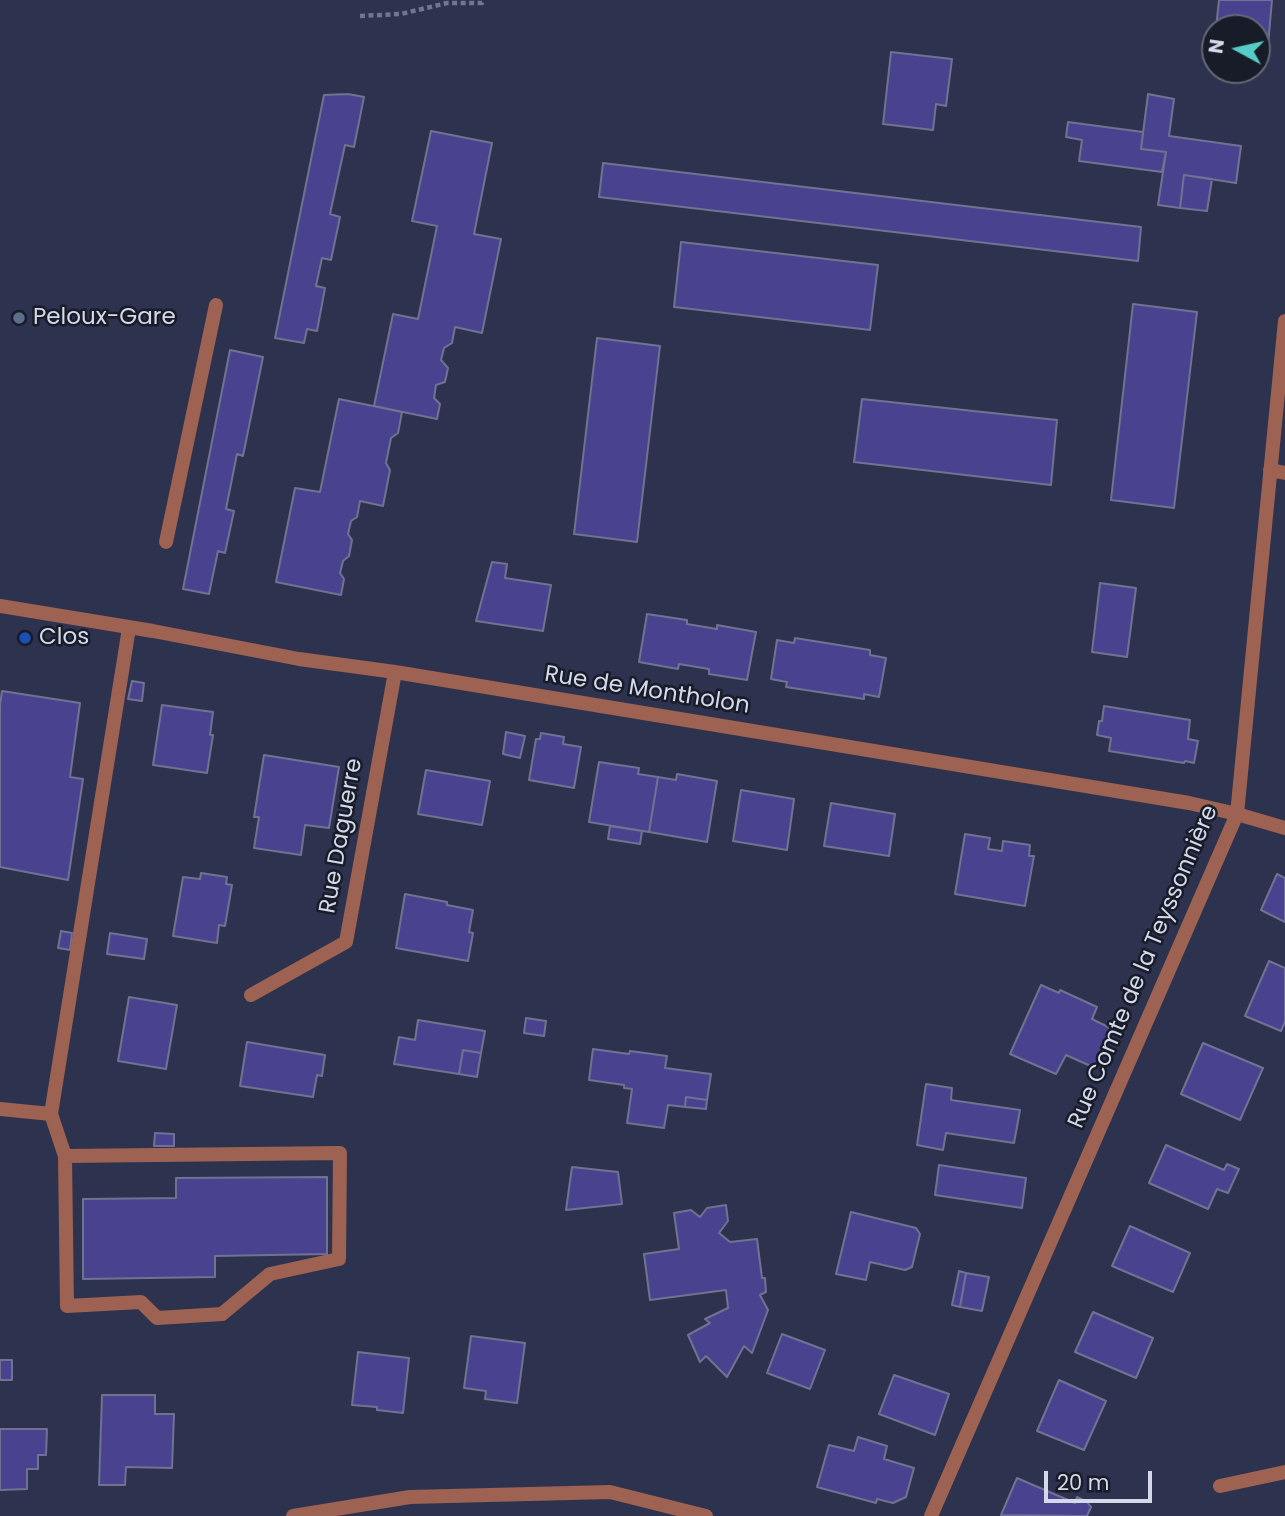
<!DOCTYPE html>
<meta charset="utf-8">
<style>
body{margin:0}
#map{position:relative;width:1285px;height:1516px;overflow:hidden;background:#2d324e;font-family:Poppins,sans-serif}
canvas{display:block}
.north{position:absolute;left:1201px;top:14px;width:70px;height:70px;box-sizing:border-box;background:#181b28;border:2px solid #636776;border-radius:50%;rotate:278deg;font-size:19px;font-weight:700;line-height:28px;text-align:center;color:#d4d9ea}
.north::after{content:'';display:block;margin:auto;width:24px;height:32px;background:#55cdc6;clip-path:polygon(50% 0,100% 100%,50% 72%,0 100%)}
.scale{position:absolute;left:1044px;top:1471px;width:108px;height:32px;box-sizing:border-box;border:4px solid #d4d9ea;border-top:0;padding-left:9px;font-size:21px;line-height:24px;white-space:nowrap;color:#d4d9ea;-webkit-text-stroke:5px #181b28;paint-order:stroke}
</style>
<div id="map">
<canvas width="1285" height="1516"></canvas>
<div class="north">N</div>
<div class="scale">20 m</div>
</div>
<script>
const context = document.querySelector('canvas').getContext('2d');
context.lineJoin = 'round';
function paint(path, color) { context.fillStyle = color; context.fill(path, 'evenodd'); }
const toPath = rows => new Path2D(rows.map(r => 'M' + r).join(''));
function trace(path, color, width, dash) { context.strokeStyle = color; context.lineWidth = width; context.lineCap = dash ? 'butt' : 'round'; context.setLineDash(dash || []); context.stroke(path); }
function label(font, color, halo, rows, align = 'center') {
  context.font = font + ' Poppins,sans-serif'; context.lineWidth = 5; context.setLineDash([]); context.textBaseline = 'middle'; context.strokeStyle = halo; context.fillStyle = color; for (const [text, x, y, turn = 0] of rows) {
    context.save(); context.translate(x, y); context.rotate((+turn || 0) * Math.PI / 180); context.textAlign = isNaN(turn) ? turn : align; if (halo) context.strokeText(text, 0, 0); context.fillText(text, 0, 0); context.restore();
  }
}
const building = toPath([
 [1219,0,1272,0,1268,45,1257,44,1257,28,1216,28,1219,0],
 [891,52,952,59,946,106,936,104,933,130,883,124,891,52],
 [348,94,364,97,354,147,345,145,330,214,340,217,331,260,322,258,316,286,325,288,317,331,307,329,304,343,275,338,324,95,348,94],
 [1148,94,1174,99,1169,136,1241,146,1236,183,1184,175,1180,208,1158,205,1166,152,1141,149,1148,94],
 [1068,122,1143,132,1141,149,1166,152,1162,172,1079,161,1082,140,1066,137,1068,122],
 [431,131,492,143,474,234,501,239,482,333,455,327,452,343,444,348,441,360,448,368,445,382,436,385,434,398,440,404,437,419,374,406,393,314,418,319,437,226,412,221,431,131],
 [603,163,1141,227,1138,261,599,197,603,163],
 [1184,175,1212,179,1207,211,1180,208,1184,175],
 [681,242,878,265,870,330,674,307,681,242],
 [1133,304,1197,312,1174,508,1111,500,1133,304],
 [597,338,660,346,637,542,574,534,597,338],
 [230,350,263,357,243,456,237,454,226,509,234,511,225,553,218,551,209,594,183,589,230,350],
 [339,399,402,412,398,433,391,438,386,463,390,470,383,506,360,501,357,517,351,521,348,534,352,540,349,556,343,561,340,573,344,579,341,595,276,582,295,488,320,492,339,399],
 [862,399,1057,420,1051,485,854,462,862,399],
 [492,562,507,564,505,578,551,585,543,631,476,621,492,562],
 [1100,583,1136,588,1127,657,1092,652,1100,583],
 [647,614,687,620,687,624,717,629,717,625,756,632,747,680,709,674,709,669,679,664,678,669,639,662,647,614],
 [795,638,870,650,870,655,886,658,879,697,864,694,864,699,786,687,787,682,771,679,777,640,794,643,795,638],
 [132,681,144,683,142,701,128,699,132,681],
 [2,691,80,703,70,777,83,779,68,880,0,867,0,705,2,691],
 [162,705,213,712,210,735,213,735,207,773,153,765,162,705],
 [1104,706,1190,720,1188,739,1198,741,1194,763,1185,761,1184,763,1109,751,1111,738,1097,735,1099,721,1102,721,1104,706],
 [506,732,525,736,520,758,503,754,506,732],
 [541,733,564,737,563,744,581,747,574,788,529,780,536,739,540,739,541,733],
 [264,755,339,767,329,828,305,825,301,855,254,848,259,817,254,817,264,755],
 [599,762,639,768,638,774,658,777,649,832,589,822,599,762],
 [426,770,490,781,482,825,418,814,426,770],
 [677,774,717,781,707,842,649,832,658,777,676,780,677,774],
 [741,790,794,799,787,850,733,841,741,790],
 [831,803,895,814,889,856,824,846,831,803],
 [610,826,642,831,640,844,608,839,610,826],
 [965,834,990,838,988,849,1002,851,1003,841,1030,845,1029,856,1034,856,1025,906,955,894,965,834],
 [201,873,227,877,226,884,232,885,225,926,219,925,217,943,173,936,183,877,200,879,201,873],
 [1277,874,1285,878,1285,922,1261,910,1277,874],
 [405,894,447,902,447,905,473,910,469,932,473,933,468,961,396,948,405,894],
 [61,931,72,933,70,950,58,948,61,931],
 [110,933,147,939,144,959,107,954,110,933],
 [1269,961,1285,968,1285,1022,1281,1031,1245,1016,1269,961],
 [1041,985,1059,993,1060,990,1097,1007,1092,1019,1112,1029,1095,1068,1066,1055,1056,1074,1010,1054,1041,985],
 [129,997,177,1005,166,1069,118,1061,129,997],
 [526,1018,546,1021,544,1036,524,1033,526,1018],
 [418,1020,485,1031,481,1053,463,1050,459,1074,394,1064,399,1037,415,1040,418,1020],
 [247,1042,325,1055,322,1076,317,1075,313,1097,240,1086,247,1042],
 [1203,1043,1263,1068,1240,1120,1181,1094,1203,1043],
 [593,1049,629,1054,630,1051,667,1056,665,1068,711,1074,707,1100,686,1097,685,1107,668,1105,664,1128,627,1123,632,1089,624,1088,624,1085,589,1080,593,1049],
 [463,1050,481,1053,477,1077,459,1074,463,1050],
 [926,1084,952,1088,951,1100,1020,1110,1014,1143,946,1133,943,1150,917,1145,926,1084],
 [686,1097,707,1100,706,1109,685,1107,686,1097],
 [155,1133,174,1134,174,1146,154,1146,155,1133],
 [1166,1145,1224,1170,1227,1164,1239,1169,1228,1193,1217,1189,1208,1209,1149,1183,1166,1145],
 [939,1165,1026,1178,1022,1208,935,1195,939,1165],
 [572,1167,618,1172,622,1204,566,1210,572,1167],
 [327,1177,327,1254,215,1256,215,1277,83,1279,83,1199,176,1198,176,1178,327,1177],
 [726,1205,728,1221,719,1233,730,1242,757,1239,762,1278,765,1278,766,1292,760,1295,768,1310,752,1353,744,1346,727,1377,706,1356,700,1362,688,1335,710,1323,705,1319,728,1308,726,1290,650,1300,644,1254,679,1249,674,1213,691,1210,700,1217,707,1208,726,1205],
 [851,1212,916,1228,920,1234,912,1267,905,1270,870,1262,866,1280,836,1274,851,1212],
 [1130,1226,1190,1253,1173,1292,1112,1266,1130,1226],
 [959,1271,966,1273,960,1307,952,1305,959,1271],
 [966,1273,989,1277,982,1311,960,1307,966,1273],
 [1093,1312,1153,1338,1136,1378,1075,1352,1093,1312],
 [782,1334,825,1350,810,1389,767,1373,782,1334],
 [471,1336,525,1343,517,1403,485,1399,486,1391,464,1388,471,1336],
 [358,1352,409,1358,403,1413,377,1410,377,1407,352,1405,358,1352],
 [0,1360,12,1360,12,1380,0,1380,0,1360],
 [894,1375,949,1394,935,1435,879,1414,894,1375],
 [1059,1380,1106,1401,1084,1450,1037,1431,1059,1380],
 [102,1395,155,1395,155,1414,174,1414,172,1468,126,1467,125,1485,99,1485,102,1395],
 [0,1429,47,1429,46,1455,38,1455,38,1469,27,1469,27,1489,0,1490,0,1429],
 [858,1437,887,1446,884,1459,914,1468,906,1497,893,1503,877,1499,876,1503,817,1487,829,1445,854,1451,858,1437],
 [1017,1478,1075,1503,1077,1497,1087,1502,1091,1507,1087,1516,1001,1515,1017,1478]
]);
const path = toPath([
 [360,16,401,14,447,3,482,3,483,0]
]);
const lane = toPath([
 [166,542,216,305],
 [51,1114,65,1156,340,1153,339,1259,270,1274,222,1314,157,1318,141,1302,67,1306,65,1156]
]);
const street = toPath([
 [1270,470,1285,473],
 [0,606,153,631,299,659,395,672,1189,803,1237,814,1285,828],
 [251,995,346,942,395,672],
 [0,1109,51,1114,129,628],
 [1220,1486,1285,1472],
 [293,1516,410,1497,610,1492,706,1516],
 [931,1516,1237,814,1285,321]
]);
const markers = [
 [19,318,7,"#5c6f8a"],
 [25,638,7,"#1a4fb4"]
];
const poiNames = [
 ["Peloux-Gare",33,318],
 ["Clos",39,638]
];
const streetNames = [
 ["Rue de Montholon",647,691,9],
 ["Rue Daguerre",342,836,-80],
 ["Rue Comte de la Teyssonnière",1144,967,-67]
];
paint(building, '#49438f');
trace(building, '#717292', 2);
trace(path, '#71768e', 4.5, [5, 3.5]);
trace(lane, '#9d6251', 14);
trace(street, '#9d6251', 14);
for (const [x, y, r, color] of markers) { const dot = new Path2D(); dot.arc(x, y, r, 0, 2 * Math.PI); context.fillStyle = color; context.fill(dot); trace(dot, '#181b28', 2.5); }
label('23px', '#d4d9ea', '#181b28', poiNames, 'left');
label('23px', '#d4d9ea', '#181b28', streetNames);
</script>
